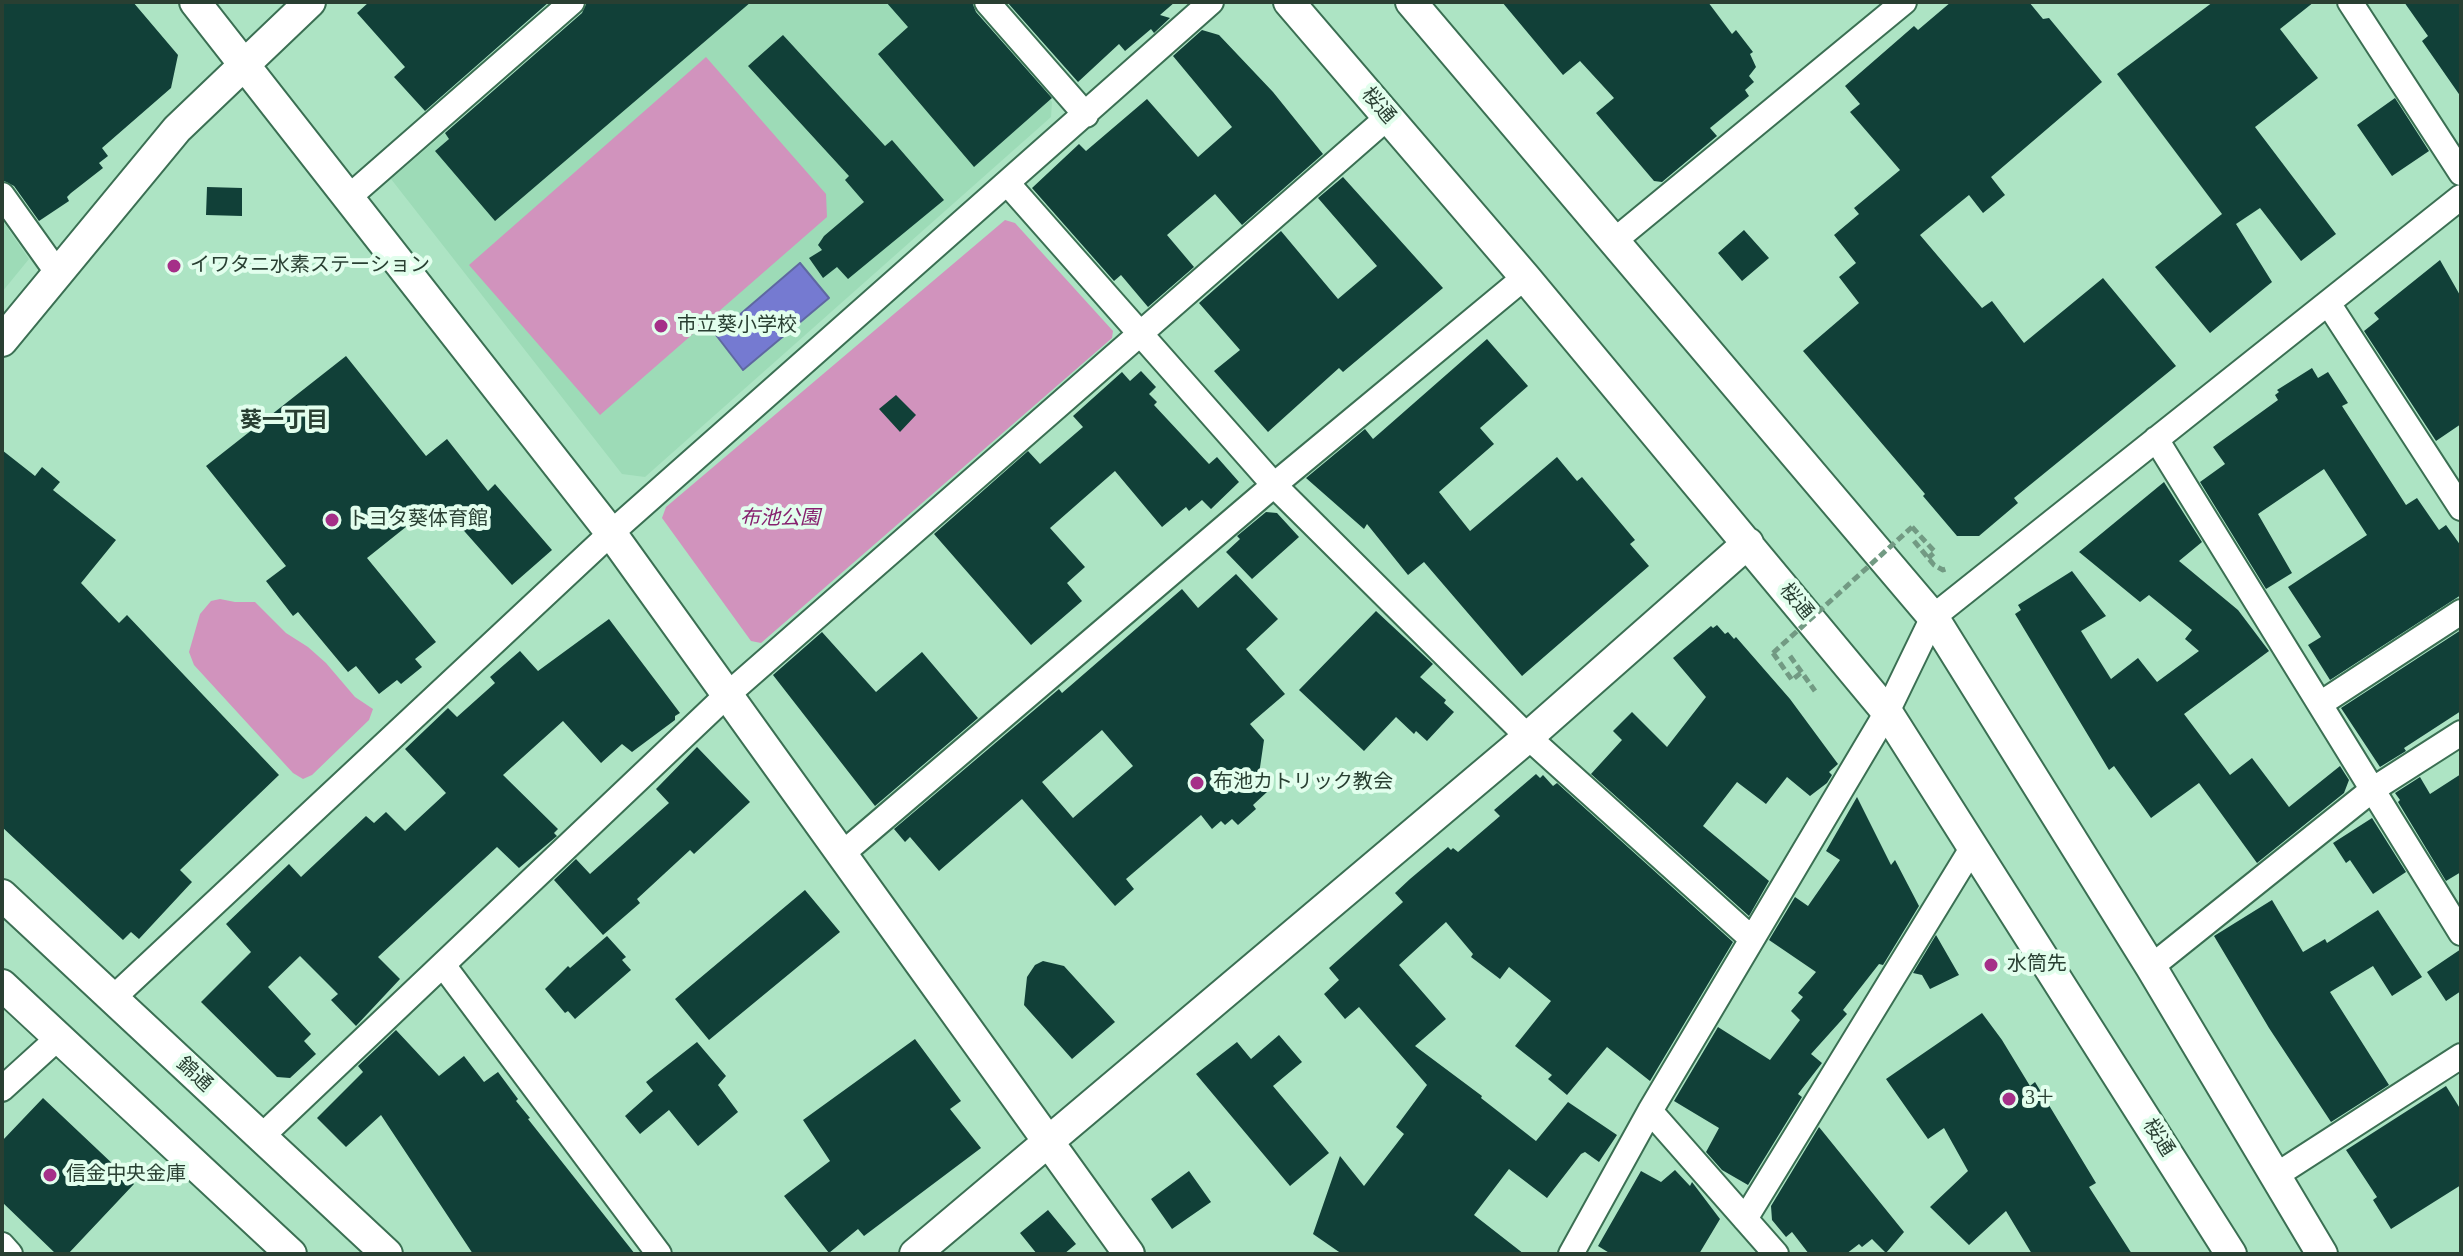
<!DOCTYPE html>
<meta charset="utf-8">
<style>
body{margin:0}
#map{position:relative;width:2463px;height:1256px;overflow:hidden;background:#ade4c4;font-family:"Times New Roman",serif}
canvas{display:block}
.frame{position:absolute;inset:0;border:4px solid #293f32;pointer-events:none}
</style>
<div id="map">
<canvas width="2463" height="1256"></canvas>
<div class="frame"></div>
</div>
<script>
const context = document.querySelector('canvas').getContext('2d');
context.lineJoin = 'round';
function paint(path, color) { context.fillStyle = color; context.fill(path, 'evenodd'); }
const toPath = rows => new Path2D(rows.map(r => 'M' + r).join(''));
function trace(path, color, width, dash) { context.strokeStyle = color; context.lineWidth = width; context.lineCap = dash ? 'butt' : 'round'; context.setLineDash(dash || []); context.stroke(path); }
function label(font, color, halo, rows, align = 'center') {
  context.font = font + ' "Times New Roman","Noto Sans JP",serif'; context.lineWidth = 8; context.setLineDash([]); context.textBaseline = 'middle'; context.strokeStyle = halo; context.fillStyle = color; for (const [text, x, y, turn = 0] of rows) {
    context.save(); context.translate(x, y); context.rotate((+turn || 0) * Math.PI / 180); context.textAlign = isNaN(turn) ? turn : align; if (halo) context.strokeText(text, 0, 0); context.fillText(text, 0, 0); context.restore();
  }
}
const built = toPath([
 [597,2,965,2,1052,102,1051,117,645,477,622,474,391,179],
 [2,220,29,259,2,292]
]);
const green = toPath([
 [706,57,826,194,827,217,600,415,469,265],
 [1005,220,1015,223,1113,331,1112,338,761,643,751,641,662,518,666,507],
 [220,599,235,602,255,602,286,633,308,647,326,663,355,697,373,709,369,720,312,775,303,779,293,773,194,665,189,652,200,614,211,601]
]);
const water = toPath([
 [800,263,829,298,743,370,716,335,800,263]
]);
const building = toPath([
 [2,2,133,2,178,55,171,88,102,148,108,156,99,163,103,168,71,193,67,197,69,201,39,221,14,186,2,180],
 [369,2,549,2,425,111,394,77,405,67,357,13],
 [587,2,751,2,495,221,435,151,449,139,445,133,582,13],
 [886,2,972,2,976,12,1052,98,974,167,878,54,908,27],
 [1007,2,1175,2,1160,15,1170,18,1154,33,1151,29,1125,51,1119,44,1078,82],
 [1502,2,1708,2,1732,34,1736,30,1753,52,1750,54,1756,67,1749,76,1754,82,1745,90,1749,96,1710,128,1717,136,1662,182,1654,181,1596,113,1614,98,1580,61,1563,75],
 [1951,2,2029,2,2043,19,2049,18,2102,82,1991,177,2005,195,1983,213,1969,195,1920,235,1982,308,1992,301,2024,343,2103,278,2176,366,2014,498,2018,503,1979,536,1957,536,1923,496,1925,494,1803,351,1859,303,1839,277,1856,263,1834,235,1859,214,1854,208,1900,170,1850,112,1860,104,1845,86,1914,26,1918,30],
 [2213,2,2314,2,2280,29,2318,78,2255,127,2336,234,2301,261,2260,208,2236,224,2272,282,2210,333,2155,267,2222,214,2117,74],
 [2404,2,2461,2,2461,97,2422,41,2428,36],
 [1202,30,1219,35,1273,92,1323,154,1242,225,1215,194,1167,235,1194,267,1148,307,1121,275,1114,281,1032,188,1079,144,1086,151,1147,99,1198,157,1232,127,1173,56],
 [783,35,885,146,892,140,944,200,848,279,837,267,823,278,809,258,822,250,818,245,824,236,864,202,845,180,849,176,748,66],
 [2395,98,2429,151,2392,176,2357,125],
 [1343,177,1443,288,1343,372,1339,368,1268,432,1214,371,1240,350,1199,303,1281,231,1338,299,1377,266,1318,198],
 [207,187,242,188,242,216,206,215],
 [1744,230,1769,258,1742,281,1718,253],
 [2440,260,2461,297,2461,424,2436,441,2364,331,2379,319,2374,313],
 [1487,339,1528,386,1480,428,1494,444,1439,492,1470,531,1557,457,1577,481,1582,477,1635,540,1630,544,1649,566,1522,676,1424,562,1408,575,1367,524,1364,529,1306,478,1365,429,1373,439],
 [346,356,426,456,447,439,488,491,495,484,552,550,512,585,450,515,443,521,431,507,367,558,436,642,415,659,422,667,401,684,397,680,379,694,356,666,348,672,298,612,293,616,266,581,286,566,206,466],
 [2312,368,2318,378,2328,372,2348,403,2342,406,2406,505,2417,498,2439,530,2446,525,2461,546,2461,595,2330,680,2308,645,2321,637,2288,587,2367,535,2324,469,2258,514,2292,573,2266,589,2200,482,2225,464,2213,447,2278,400,2275,395,2279,392,2277,390],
 [1141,371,1156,387,1149,394,1157,402,1154,405,1209,464,1217,457,1239,482,1211,509,1202,500,1189,511,1186,507,1162,527,1115,471,1050,528,1085,567,1067,583,1082,601,1031,645,934,534,1028,451,1040,464,1083,427,1073,416,1122,372,1130,381],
 [896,395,916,415,900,432,879,409],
 [2,450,35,476,42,467,60,482,53,490,116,540,81,583,119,623,127,615,279,775,180,870,192,882,139,939,131,932,123,940,2,827],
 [2164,482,2202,542,2179,561,2238,610,2269,651,2184,714,2230,775,2252,758,2289,807,2340,766,2349,780,2344,793,2257,863,2199,783,2151,818,2114,766,2109,770,2015,614,2021,610,2018,605,2072,571,2106,616,2081,631,2111,679,2138,658,2157,682,2199,651,2185,639,2192,630,2149,595,2140,602,2079,552],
 [1266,512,1277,513,1299,537,1252,579,1226,552,1240,539,1237,536],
 [1236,574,1278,619,1246,649,1285,694,1250,724,1264,740,1258,781,1267,792,1253,805,1256,809,1238,825,1232,819,1225,825,1221,821,1212,829,1201,815,1126,879,1134,889,1115,906,1022,799,939,871,910,837,905,842,894,829,1059,689,1062,693,1182,589,1198,608],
 [1102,730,1133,766,1073,818,1042,782],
 [1376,611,1433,664,1420,677,1446,700,1444,703,1454,712,1427,741,1416,731,1414,734,1396,717,1364,751,1299,690],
 [609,619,680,713,675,716,675,720,632,752,622,744,601,763,563,721,503,775,558,829,554,833,557,836,519,868,497,847,378,957,400,979,356,1026,331,1000,338,994,300,956,268,987,311,1034,304,1041,316,1054,290,1078,277,1077,201,1002,251,952,226,924,289,864,301,877,366,816,374,823,386,812,405,831,446,793,405,749,448,708,457,717,495,683,490,677,520,651,538,671],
 [1717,625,1725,634,1728,632,1734,639,1736,637,1790,699,1838,764,1829,772,1832,775,1827,783,1810,796,1787,777,1766,804,1737,782,1703,826,1769,881,1749,916,1591,774,1622,740,1613,731,1632,712,1667,747,1706,697,1673,658,1711,626,1713,628],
 [2461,630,2461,711,2404,748,2406,751,2380,767,2341,708],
 [822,632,876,692,922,652,978,718,875,806,773,675],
 [697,747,750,802,694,854,690,850,637,899,640,903,603,935,554,880,576,859,590,874,669,803,656,789],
 [1536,774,1540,778,1543,775,1553,786,1557,783,1733,942,1650,1081,1607,1047,1567,1095,1548,1079,1552,1075,1515,1046,1551,1001,1509,967,1500,979,1471,957,1473,954,1446,922,1399,965,1446,1019,1415,1046,1482,1096,1481,1098,1536,1141,1568,1102,1617,1135,1599,1162,1585,1152,1581,1154,1547,1198,1509,1169,1474,1215,1524,1254,1342,1254,1313,1234,1340,1156,1364,1186,1404,1134,1396,1127,1427,1085,1359,1007,1345,1019,1324,994,1339,980,1329,968,1403,902,1395,893,1410,879,1448,847,1451,850,1453,848,1458,852,1500,816,1494,810],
 [2461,774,2461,872,2446,881,2398,802,2400,800,2395,793,2420,777,2430,794],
 [1857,797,1891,865,1895,860,1919,906,1883,965,1879,964,1843,1010,1847,1014,1811,1054,1822,1063,1798,1094,1802,1097,1748,1185,1722,1170,1706,1152,1719,1128,1674,1101,1718,1027,1770,1060,1800,1020,1791,1011,1803,997,1798,993,1816,972,1769,940,1795,897,1808,906,1840,860,1826,851],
 [2372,818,2406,872,2373,894,2350,860,2346,863,2333,843],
 [805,890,840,932,709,1040,675,999],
 [2272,900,2303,952,2325,939,2327,943,2378,910,2422,977,2392,996,2373,966,2330,992,2389,1085,2331,1122,2269,1028,2214,936],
 [1936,935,1959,975,1930,989,1922,975,1913,973],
 [607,936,626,957,622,960,631,970,575,1019,568,1011,565,1013,545,989,568,966,570,968],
 [2461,949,2461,991,2446,1001,2427,972],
 [1043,961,1064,966,1115,1022,1072,1059,1024,1005,1027,977,1035,965],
 [1982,1013,2002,1040,2030,1086,2035,1082,2096,1183,2089,1187,2132,1254,2032,1254,2006,1211,1969,1245,1930,1207,1968,1171,1944,1128,1928,1139,1886,1079],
 [396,1030,439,1076,464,1056,484,1082,498,1072,518,1099,516,1101,530,1118,528,1119,635,1254,473,1254,381,1115,346,1147,317,1118,363,1072,358,1066],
 [1279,1035,1302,1062,1273,1086,1329,1153,1290,1186,1196,1074,1237,1042,1251,1059],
 [915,1039,961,1101,950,1109,981,1148,864,1236,858,1229,829,1253,784,1196,830,1161,803,1120],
 [697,1042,726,1076,718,1085,738,1112,698,1146,669,1110,640,1134,625,1116,653,1091,646,1082],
 [2446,1086,2461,1110,2461,1185,2391,1229,2373,1200,2377,1197,2346,1150],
 [43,1098,134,1184,68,1254,56,1254,2,1202,2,1141],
 [1819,1127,1904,1232,1886,1253,1872,1239,1862,1247,1859,1244,1846,1254,1809,1254,1792,1232,1786,1237,1772,1220,1771,1206],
 [1675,1170,1690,1186,1692,1182,1720,1219,1699,1254,1611,1254,1598,1246,1641,1171,1661,1182],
 [1189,1171,1211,1202,1172,1229,1151,1199],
 [1048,1210,1076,1244,1064,1254,1037,1254,1020,1233]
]);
const path = toPath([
 [1912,527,1935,552,1928,558],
 [1914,541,1934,565,1943,570,1949,568],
 [1773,653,1792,680,1802,672],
 [1790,656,1815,691]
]);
const minor = toPath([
 [987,2,1086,115],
 [2350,2,2461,173],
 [1008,184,1274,485,1528,737,1752,939],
 [2,195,57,272],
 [349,197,572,2],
 [1614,241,1904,2],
 [2328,303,2461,508],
 [2156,439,2461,933],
 [2320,704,2461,612],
 [842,854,1274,485,1525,277],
 [443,965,659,1254],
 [2151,967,2372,790,2461,733],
 [112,999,611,533,1211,2],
 [2,1089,58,1038],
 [1650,1111,1776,1254],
 [261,1137,727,695,1388,117],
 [2275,1176,2461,1056],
 [1745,1219,1974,845],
 [2,1245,10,1254],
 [1571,1254,1650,1111,1887,712,1933,617,2461,197]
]);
const tertiary = toPath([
 [195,2,611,533,1129,1254],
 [1289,2,1525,277,1887,712,2231,1254],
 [1411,2,1933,617,2151,967,2322,1254],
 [2,341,177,129,310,2],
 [2,895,387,1254],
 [2,985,291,1254],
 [915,1254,1528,737,1748,543]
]);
const pathBridge = toPath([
 [1773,653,1912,527]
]);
const markers = [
 [174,266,8,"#a52f88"],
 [661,326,8,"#a52f88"],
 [332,520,8,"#a52f88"],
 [1197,783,8,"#a52f88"],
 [1991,965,8,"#a52f88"],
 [2009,1099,8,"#a52f88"],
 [50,1175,8,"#a52f88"]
];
const streetNames = [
 ["桜通",1378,106,49],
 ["桜通",1796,602,50],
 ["錦通",194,1075,43],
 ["桜通",2158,1138,57]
];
const poiNames = [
 ["イワタニ水素ステーション",190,266],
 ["市立葵小学校",677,326],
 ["トヨタ葵体育館",348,520],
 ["布池カトリック教会",1213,783],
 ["水筒先",2007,965],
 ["3＋",2025,1099],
 ["信金中央金庫",66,1175]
];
const parkNames = [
 ["布池公園",780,519]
];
const neighbourhoodNames = [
 ["葵一丁目",284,421]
];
paint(built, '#9ddbb7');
paint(green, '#d193bd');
paint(water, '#757ad1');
trace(water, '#5e68a1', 2);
paint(building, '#114038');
trace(minor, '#3b6f53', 28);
trace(tertiary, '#3b6f53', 34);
trace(path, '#729a83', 5, [8, 4]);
trace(minor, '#fff', 24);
trace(tertiary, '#fff', 30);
trace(pathBridge, '#729a83', 5, [8, 4]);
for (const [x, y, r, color] of markers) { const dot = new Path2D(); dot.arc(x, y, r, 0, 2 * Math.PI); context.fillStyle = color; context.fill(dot); trace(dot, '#e2feed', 3); }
label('20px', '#293f32', '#e2feed', streetNames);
label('20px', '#293f32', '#e2feed', poiNames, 'left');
label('italic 20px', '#86206e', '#e2feed', parkNames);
label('bold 22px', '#293f32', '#e2feed', neighbourhoodNames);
</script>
